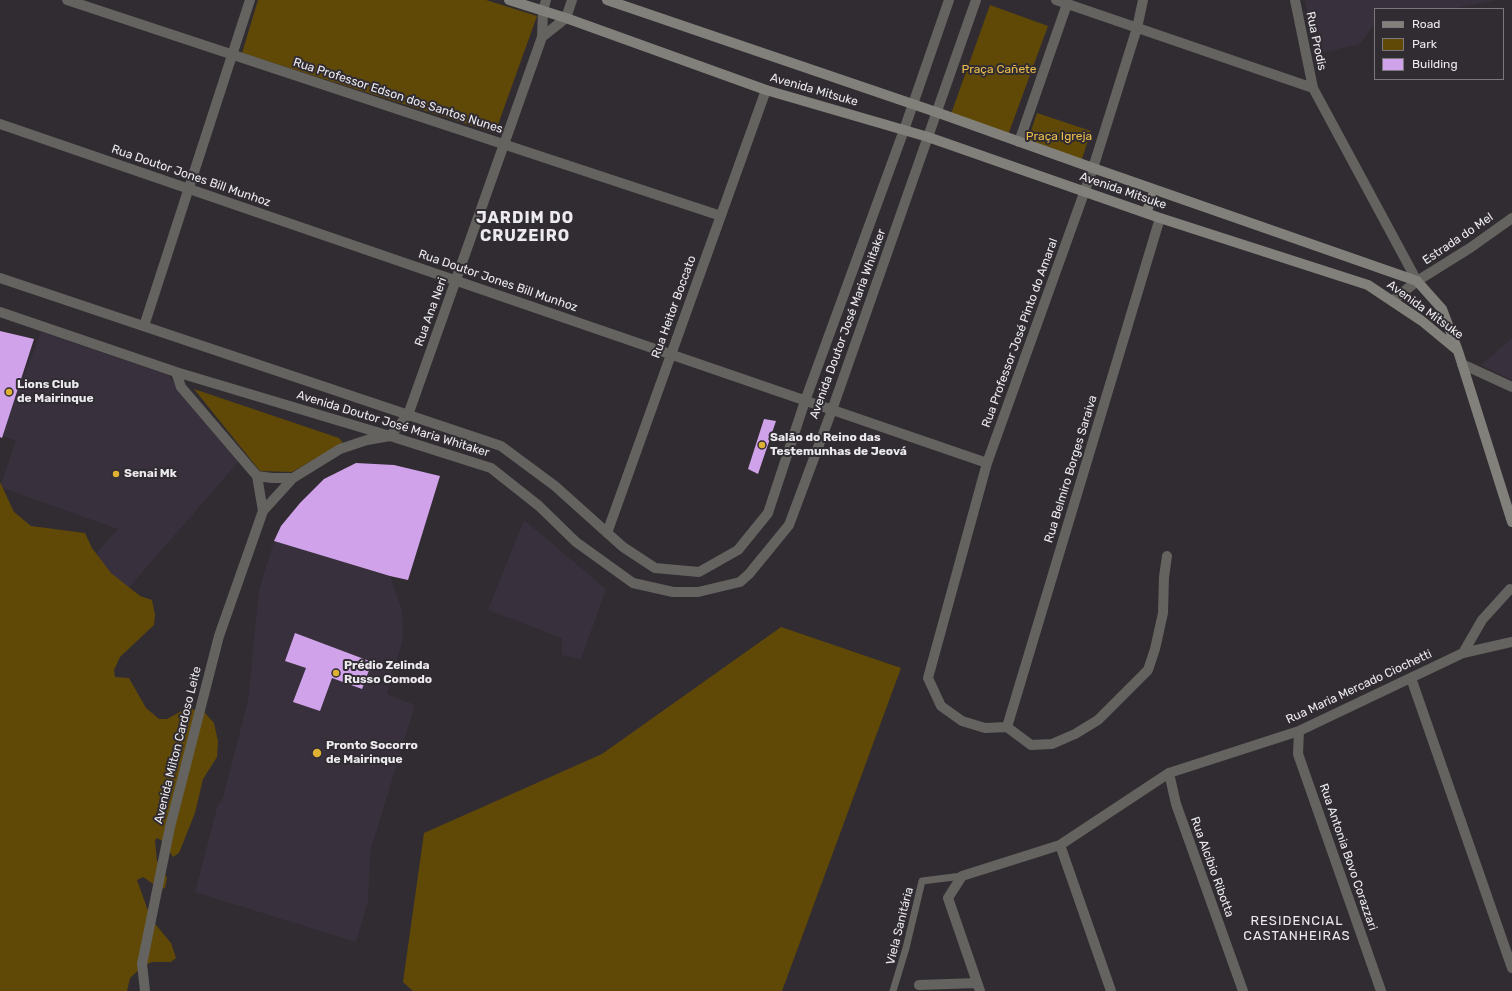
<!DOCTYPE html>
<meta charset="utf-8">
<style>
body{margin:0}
#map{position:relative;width:1512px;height:991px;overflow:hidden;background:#302c32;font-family:Rubik,sans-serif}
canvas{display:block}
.legend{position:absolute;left:1374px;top:8px;width:130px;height:72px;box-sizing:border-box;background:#302c32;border:1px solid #7b787d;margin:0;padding:5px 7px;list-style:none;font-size:12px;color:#eceaee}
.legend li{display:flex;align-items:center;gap:8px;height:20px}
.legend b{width:20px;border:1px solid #7b787d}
</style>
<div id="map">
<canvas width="1512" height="991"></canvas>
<ul class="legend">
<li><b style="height:5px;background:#82807b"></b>Road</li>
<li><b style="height:11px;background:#604907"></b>Park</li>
<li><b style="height:11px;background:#d0a2ea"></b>Building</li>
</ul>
</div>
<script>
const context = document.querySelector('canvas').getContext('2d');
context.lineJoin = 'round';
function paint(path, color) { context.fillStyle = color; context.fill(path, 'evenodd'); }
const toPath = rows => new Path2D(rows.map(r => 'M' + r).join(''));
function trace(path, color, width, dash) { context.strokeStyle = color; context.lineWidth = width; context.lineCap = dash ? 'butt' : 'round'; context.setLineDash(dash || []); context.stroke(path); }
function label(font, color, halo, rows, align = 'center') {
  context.font = font + ' Rubik,sans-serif'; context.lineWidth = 4; context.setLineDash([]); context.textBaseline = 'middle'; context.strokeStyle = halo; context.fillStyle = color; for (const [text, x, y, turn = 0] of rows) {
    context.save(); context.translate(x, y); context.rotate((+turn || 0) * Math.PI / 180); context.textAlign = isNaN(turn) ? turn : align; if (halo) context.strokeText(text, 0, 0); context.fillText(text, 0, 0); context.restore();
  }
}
const built = toPath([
 [1305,0,1498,0,1450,9,1375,9,1375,23,1360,44,1316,54],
 [41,332,168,375,239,461,126,591,91,559,118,529,0,487,16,441,1,435],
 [1512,338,1512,380,1481,365],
 [524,520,606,589,581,659,562,655,562,638,488,610],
 [274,541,390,576,402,611,403,639,387,694,415,705,370,852,368,901,356,942,195,892,218,804,222,801,248,701,259,590]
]);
const green = toPath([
 [258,0,486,0,537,16,495,133,242,53],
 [990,5,1048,26,1008,135,951,114],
 [1037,113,1091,131,1081,162,1027,143],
 [194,389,339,438,343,443,292,472,260,471],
 [0,482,14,512,31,526,85,533,92,548,111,573,140,596,152,600,155,615,154,625,120,657,114,670,115,677,129,678,146,708,159,719,167,719,187,708,204,712,214,723,218,741,217,757,203,779,195,813,179,853,173,857,164,842,157,838,155,840,157,861,167,878,165,888,161,889,143,877,137,880,151,919,171,943,176,958,171,962,152,962,143,966,130,978,127,991,0,991],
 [781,627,901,668,782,991,413,991,403,982,424,833,602,754]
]);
const building = toPath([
 [0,331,34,339,2,438,0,437],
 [764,419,776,421,758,474,748,469],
 [356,463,394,465,440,476,408,580,390,576,274,541,281,526,300,503,324,479],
 [295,633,372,662,362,689,332,678,320,711,293,702,306,668,285,661]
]);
const lane = toPath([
 [893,991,906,948,922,881,962,876]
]);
const street = toPath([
 [67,0,721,216],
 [1056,0,1313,88,1417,281],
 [1143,0,1137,28,1093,168,987,463,928,678,941,706,962,721,985,728,1007,727,1031,745,1052,744,1075,734,1098,720,1148,670,1155,649,1163,613,1164,577,1167,556],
 [1295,0,1313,88],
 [542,37,566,18,572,0],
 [0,124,987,463],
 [1019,142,1067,4],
 [0,278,501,446,555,486,623,547,655,568,699,572,738,550,768,513,805,401,904,130,949,0],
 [1392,301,1417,281,1470,248,1512,218],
 [0,312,176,372,390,436,491,468,539,506,576,542,633,583,673,592,698,592,740,582,749,574,789,525,832,410,976,0],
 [144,326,250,0],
 [1462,364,1512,387],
 [176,372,181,387,257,476,263,511],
 [257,476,272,478,293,478],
 [607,533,766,90],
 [1463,653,1482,620,1510,589],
 [1411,678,1512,968],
 [1007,727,1160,218],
 [1299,731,1298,754,1381,991],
 [1169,773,1176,804,1243,991],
 [1060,845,1111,991],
 [919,985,977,983],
 [145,991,142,964,170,827,219,636,263,511,293,478,340,449,367,440,390,436,408,415,542,37,543,11,546,0],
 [980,991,948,898,962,876,1060,845,1169,773,1299,731,1463,653,1512,642]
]);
const secondary = toPath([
 [509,0,566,18,766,90,928,137,1160,218,1368,285,1422,321,1457,350],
 [607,0,936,112,1093,168,1417,281,1442,309,1458,351,1512,522],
 [1146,213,1155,190]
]);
const markers = [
 [9,392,4,"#deb133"],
 [762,445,4,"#deb133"],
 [116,474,4,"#deb133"],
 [336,673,4,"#deb133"],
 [317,753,5,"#deb133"]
];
const streetNames = [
 ["Rua Prodis",1316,41,78],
 ["Avenida Mitsuke",814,90,16],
 ["Rua Professor Edson dos Santos Nunes",398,96,18],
 ["Rua Doutor Jones Bill Munhoz",191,176,19],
 ["Avenida Mitsuke",1123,191,19],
 ["Estrada do Mel",1458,239,-34],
 ["Rua Doutor Jones Bill Munhoz",498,281,19],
 ["Rua Heitor Boccato",674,307,-70],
 ["Avenida Mitsuke",1425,310,36],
 ["Rua Ana Neri",431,312,-70],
 ["Avenida Doutor José Maria Whitaker",848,324,-70],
 ["Rua Professor José Pinto do Amaral",1020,333,-70],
 ["Avenida Doutor José Maria Whitaker",393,424,17],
 ["Rua Belmiro Borges Saraiva",1071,469,-73],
 ["Rua Maria Mercado Ciochetti",1359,687,-25],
 ["Avenida Milton Cardoso Leite",178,745,-76],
 ["Rua Antonia Bovo Corazzari",1348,857,71],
 ["Rua Alcíbio Ribotta",1212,867,70],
 ["Viela Sanitária",900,926,-76]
];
const parkNames = [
 ["Praça Cañete",999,70],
 ["Praça Igreja",1059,137]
];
const poiNames = [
 ["Lions Club",17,385],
 ["de Mairinque",17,399],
 ["Salão do Reino das",770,438],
 ["Testemunhas de Jeová",770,452],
 ["Senai Mk",124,474],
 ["Prédio Zelinda",344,666],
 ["Russo Comodo",344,680],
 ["Pronto Socorro",326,746],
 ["de Mairinque",326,760]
];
const neighbourhoodNames = [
 ["RESIDENCIAL",1297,921],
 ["CASTANHEIRAS",1297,936]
];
const districtNames = [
 ["JARDIM DO",525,218],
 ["CRUZEIRO",525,236]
];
paint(built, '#38313d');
paint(green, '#604907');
paint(building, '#d0a2ea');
trace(lane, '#64635f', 7);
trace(street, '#64635f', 10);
trace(secondary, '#82807b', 10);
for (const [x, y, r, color] of markers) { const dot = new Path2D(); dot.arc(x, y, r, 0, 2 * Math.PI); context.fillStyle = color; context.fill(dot); trace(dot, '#302c32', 1.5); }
label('12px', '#eceaee', '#302c32', streetNames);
label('12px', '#edbf4a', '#302c32', parkNames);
label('bold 12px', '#eceaee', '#302c32', poiNames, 'left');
context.letterSpacing = '1px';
label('13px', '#eceaee', '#302c32', neighbourhoodNames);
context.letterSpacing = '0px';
context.letterSpacing = '1px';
label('bold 16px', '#eceaee', '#302c32', districtNames);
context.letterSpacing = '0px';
</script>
